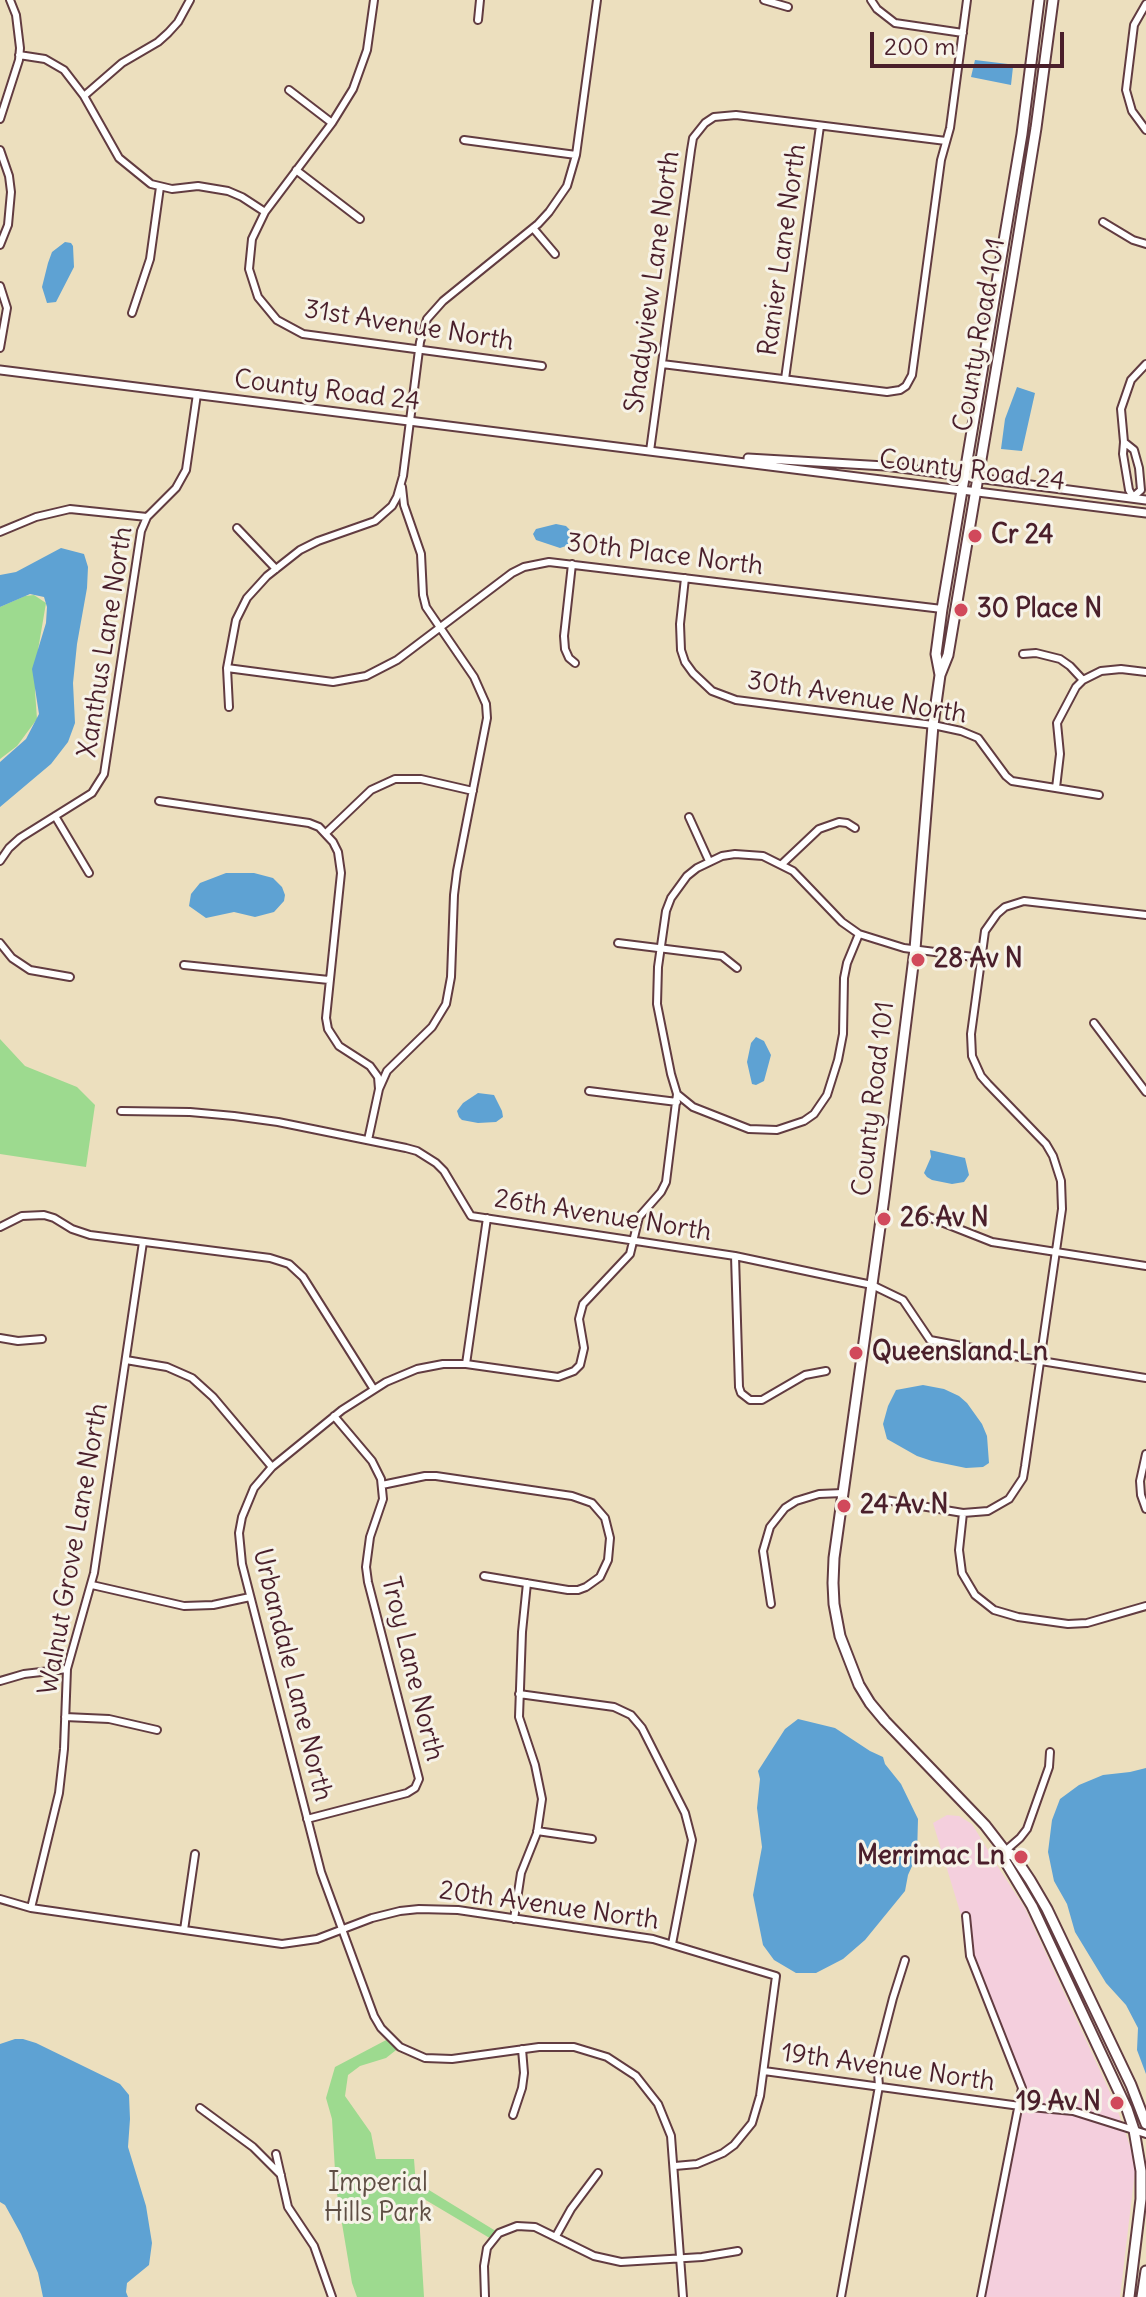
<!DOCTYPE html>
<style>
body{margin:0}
#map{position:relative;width:1146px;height:2297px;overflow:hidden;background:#ecdfbe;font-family:Delius,sans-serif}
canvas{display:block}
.scale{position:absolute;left:870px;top:32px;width:194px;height:36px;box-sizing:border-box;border:4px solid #4a1f2b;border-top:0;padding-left:10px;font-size:24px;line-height:28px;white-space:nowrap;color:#4a1f2b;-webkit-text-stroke:6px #f7f3e8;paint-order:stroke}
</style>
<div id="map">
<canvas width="1146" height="2297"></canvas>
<div class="scale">200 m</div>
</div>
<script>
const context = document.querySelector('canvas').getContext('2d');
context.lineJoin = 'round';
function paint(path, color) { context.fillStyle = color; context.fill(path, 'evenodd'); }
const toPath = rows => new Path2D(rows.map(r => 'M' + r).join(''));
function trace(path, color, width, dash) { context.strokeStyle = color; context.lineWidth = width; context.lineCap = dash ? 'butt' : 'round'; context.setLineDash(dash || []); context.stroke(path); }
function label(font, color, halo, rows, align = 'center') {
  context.font = font + ' Delius,sans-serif'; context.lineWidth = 6; context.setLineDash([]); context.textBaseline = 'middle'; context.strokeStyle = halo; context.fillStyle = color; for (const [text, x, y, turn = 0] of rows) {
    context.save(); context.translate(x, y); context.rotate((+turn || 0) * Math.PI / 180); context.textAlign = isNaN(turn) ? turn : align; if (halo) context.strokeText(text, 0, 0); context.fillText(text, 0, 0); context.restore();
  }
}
const built = toPath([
 [947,1815,959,1816,972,1824,1000,1870,1025,1908,1115,2103,1131,2149,1135,2171,1120,2297,980,2297,1020,2088,965,1928,933,1823]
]);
const green = toPath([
 [34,595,46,603,38,650,35,691,37,719,17,746,0,759,0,607,25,596],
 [0,1039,25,1066,77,1087,95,1105,86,1167,0,1154],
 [390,2038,400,2047,386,2058,360,2066,348,2075,345,2096,371,2133,376,2159,414,2159,416,2186,424,2187,499,2233,493,2240,424,2199,418,2199,424,2297,357,2297,352,2283,336,2188,332,2119,326,2098,335,2067]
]);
const water = toPath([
 [975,60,1008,64,1013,67,1011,85,971,77],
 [65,242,71,243,73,246,74,267,56,302,47,303,42,287,48,263,52,252],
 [1017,387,1035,393,1022,451,1001,449,1005,419],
 [556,524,566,526,571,531,573,542,572,544,560,548,536,540,533,534,536,529],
 [61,548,84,554,88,567,87,588,77,644,73,683,75,723,68,742,51,764,0,807,0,762,26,739,39,714,32,669,46,623,47,607,44,597,30,594,0,607,0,575,16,572],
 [226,873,254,873,273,878,282,887,285,895,284,901,274,912,255,917,234,912,206,918,189,906,191,894,200,883],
 [756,1037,764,1041,771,1055,764,1081,756,1085,752,1084,747,1062,751,1043],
 [478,1093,494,1095,502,1111,503,1117,496,1122,478,1123,462,1120,459,1117,457,1111,463,1103],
 [930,1150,965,1158,969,1175,964,1182,952,1184,932,1180,927,1177,924,1173,931,1157],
 [923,1385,944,1389,959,1396,967,1403,982,1424,987,1436,989,1463,983,1467,966,1468,932,1461,917,1456,887,1439,883,1424,888,1406,896,1390],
 [798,1719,835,1728,870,1751,883,1757,885,1764,901,1784,918,1819,917,1855,908,1875,905,1891,865,1940,843,1959,816,1973,796,1973,774,1960,763,1945,753,1895,762,1847,757,1808,760,1779,758,1771,785,1729],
 [1146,1768,1146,2074,1137,2050,1138,2028,1126,2005,1106,1983,1075,1932,1067,1904,1054,1881,1048,1852,1052,1820,1060,1799,1079,1785,1103,1775,1130,1772],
 [15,2039,23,2039,36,2043,120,2084,129,2095,130,2119,128,2147,146,2206,152,2243,149,2265,127,2283,126,2292,128,2297,43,2297,38,2273,21,2234,5,2205,0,2202,0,2044]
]);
const minor = toPath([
 [374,0,367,50,353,89,332,123,265,212,252,239,249,269,258,297,277,320,303,334,542,366],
 [764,0,788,7],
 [871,0,877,9,895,23,963,33],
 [1146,4,1134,25,1126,90,1132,111,1146,130],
 [478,20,480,0],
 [19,55,45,59,64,70,84,96,119,158,151,184,172,189,198,186,228,191,242,197,265,212],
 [289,90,332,123],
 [84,96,122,63,158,42,168,33,178,22,190,0],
 [0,119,19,60,20,48,16,15,10,0],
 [464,140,576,155],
 [0,150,9,176,11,192,8,225,0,245],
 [296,170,360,219],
 [1103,222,1133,240,1146,244],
 [533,228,555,254],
 [0,286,7,308,0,348],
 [132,313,150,259,160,187],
 [662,364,887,392,900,390,906,386,912,375,941,160,950,128,967,0],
 [785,379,820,126],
 [1124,442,1134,450,1139,468,1141,490,1133,497],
 [650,451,691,150,693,138,705,123,714,117,736,115,946,141],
 [1133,497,1129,490,1123,454,1124,442,1121,409,1131,380,1146,364],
 [237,528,276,569],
 [0,532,36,517,70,509,147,517],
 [572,564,564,636,565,649,569,658,575,663],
 [685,578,680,624,681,650,685,662,693,673,712,691,736,700,933,725,961,731,978,738,1006,776,1012,781,1099,795],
 [1023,654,1036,653,1060,659,1070,666,1083,680],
 [227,668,333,682,366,676,397,660,512,573,524,567,549,562,942,609],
 [229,707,227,668,236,620,247,598,267,576,300,550,318,541,375,521,392,506,397,497,403,476,420,342,427,319,443,301,538,224,549,212,567,186,576,155,597,0],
 [1056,788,1060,754,1057,723,1076,687,1083,680,1101,671,1121,669,1146,672],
 [159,801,309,823,319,827,333,842,338,852,341,873,326,1018,328,1029,339,1046,370,1066,378,1077,379,1089,368,1140],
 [55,816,89,873],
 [689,817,709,861],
 [326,833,371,790,395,779,421,779,473,791],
 [0,861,9,848,20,838,92,793,104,774,141,531,147,517,176,488,186,470,197,394],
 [782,864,819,829,839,822,847,823,855,828],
 [0,943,12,958,30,970,70,977],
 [618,943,722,956,737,968],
 [184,965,329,980],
 [1094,1023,1146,1092],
 [379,1089,387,1071,432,1027,446,1004,451,977,454,895,457,871,487,718,486,704,474,677,426,607,423,595,421,554,404,505,402,487],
 [589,1091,677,1102],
 [677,1094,693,1107,749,1129,777,1130,804,1121,814,1114,827,1095,838,1060,843,1034,844,978,847,963,859,934],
 [121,1111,190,1112,234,1116,278,1122,406,1148,417,1151,436,1163,444,1171,471,1216,735,1256,872,1285,903,1300,930,1340,1041,1361,1146,1378],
 [911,1218,926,1216,992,1242,1146,1266],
 [0,1227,22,1216,44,1215,54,1218,72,1229,90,1235,270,1258,289,1264,303,1277,373,1388],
 [735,1256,739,1387,741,1393,750,1400,762,1400,805,1375,826,1371],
 [0,1338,18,1341,42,1339],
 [126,1360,167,1367,192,1378,213,1397,272,1467],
 [466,1364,487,1218],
 [1146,1454,1140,1481,1141,1495,1146,1509],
 [382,1485,425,1476,436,1476,572,1496,592,1503,605,1518,610,1538,608,1560,600,1577,586,1587,578,1590,568,1590,484,1576],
 [873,1505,885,1500,963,1513,988,1511,1009,1499,1023,1478,1025,1466,1062,1209,1061,1181,1053,1156,1046,1144,988,1084,981,1076,972,1056,971,1034,985,931,997,914,1005,907,1024,901,1146,915],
 [963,1513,959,1550,962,1573,975,1595,994,1610,1018,1617,1068,1624,1087,1623,1146,1606],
 [92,1585,184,1606,213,1605,250,1597],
 [771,1604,763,1551,770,1527,785,1508,796,1501,819,1494,843,1493],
 [0,1681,24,1674,67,1669],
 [519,1694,614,1707,631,1715,642,1728,685,1813,692,1840,672,1944],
 [65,1717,109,1719,157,1730],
 [307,1819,407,1793,415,1788,419,1779,368,1582,366,1567,370,1537,383,1499,381,1479,372,1461,334,1416],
 [537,1831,592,1839],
 [1005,1851,1020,1838,1027,1829,1049,1767,1050,1752],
 [0,1899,31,1908,282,1944,317,1939,372,1918,400,1911,419,1909,458,1910,653,1939,776,1976,760,2096,752,2123,734,2145,723,2153,697,2164,675,2166],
 [31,1908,59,1793,64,1749,67,1669,94,1573,143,1242],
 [966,1916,970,1956,1022,2088,981,2297],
 [514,1919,521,1873,537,1833,542,1799,535,1765,519,1717,522,1632,527,1583],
 [184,1930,195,1854],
 [764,2071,1020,2106,1073,2111,1146,2134],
 [200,2108,253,2147,281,2175],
 [513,2115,522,2088,524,2073,522,2049],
 [276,2154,288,2207,314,2246,332,2297],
 [556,2236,571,2209,598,2173],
 [485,2297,484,2266,487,2248,499,2233,517,2226,535,2227,594,2256,621,2262,702,2257,738,2251],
 [683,2297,671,2136,658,2104,636,2076,607,2057,574,2047,539,2047,452,2059,425,2058,400,2047,381,2028,374,2016,321,1872,242,1564,239,1533,242,1517,254,1488,272,1467,342,1410,386,1382,417,1369,443,1364,466,1364,558,1377,574,1371,580,1365,584,1348,579,1319,583,1304,630,1254,639,1217,661,1192,666,1182,677,1094,671,1074,657,1004,658,967,666,911,671,898,687,876,697,868,722,856,735,854,763,856,793,871,842,922,859,934,904,948,981,958],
 [841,2297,879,2086,877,2060,893,1998,905,1960]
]);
const tertiary = toPath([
 [0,370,1146,513],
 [748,458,885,466,1146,500]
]);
const primary = toPath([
 [1053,0,1036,128,1012,276,948,655,940,675,933,725,915,949,884,1198,834,1558,833,1583,834,1604,840,1636,859,1685,870,1703,885,1721,985,1825,1005,1851,1014,1856,1030,1880,1047,1909,1131,2085,1146,2124],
 [940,675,936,654,942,609,1022,134,1039,0],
 [1005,1851,1005,1861,1032,1906,1127,2109,1134,2130,1141,2171,1141,2199,1129,2297],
 [1142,2297,1146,2271]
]);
const markers = [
 [975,536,8,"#d1495b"],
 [961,610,8,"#d1495b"],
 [918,960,8,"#d1495b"],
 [884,1219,8,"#d1495b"],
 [856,1353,8,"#d1495b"],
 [844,1506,8,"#d1495b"],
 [1021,1857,8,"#d1495b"],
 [1117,2103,8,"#d1495b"]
];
const streetNames = [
 ["Ranier Lane North",783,250,-82],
 ["Shadyview Lane North",653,282,-82],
 ["31st Avenue North",409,326,9],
 ["County Road 101",980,335,-80],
 ["County Road 24",327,391,7],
 ["County Road 24",972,471,7],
 ["30th Place North",665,555,7],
 ["Xanthus Lane North",106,642,-81],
 ["30th Avenue North",857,698,9],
 ["County Road 101",874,1099,-83],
 ["26th Avenue North",603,1216,9],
 ["Walnut Grove Lane North",74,1549,-80],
 ["Troy Lane North",412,1669,76],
 ["Urbandale Lane North",292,1675,76],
 ["20th Avenue North",549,1906,8],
 ["19th Avenue North",888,2068,8]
];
const poiNames = [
 ["Cr 24",991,536],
 ["30 Place N",977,610],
 ["28 Av N",934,960],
 ["26 Av N",900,1219],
 ["Queensland Ln",872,1353],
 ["24 Av N",860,1506],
 ["Merrimac Ln",1005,1857,"right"],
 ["19 Av N",1101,2103,"right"]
];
const parkNames = [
 ["Imperial",378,2184],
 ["Hills Park",378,2214]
];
paint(built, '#f4cfdd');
paint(green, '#9dda8f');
paint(water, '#5ea2d3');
trace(minor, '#623c41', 10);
trace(tertiary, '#623c41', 11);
trace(primary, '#623c41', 13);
trace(minor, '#fff', 6);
trace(tertiary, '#fff', 7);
trace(primary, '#fff', 9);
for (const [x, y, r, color] of markers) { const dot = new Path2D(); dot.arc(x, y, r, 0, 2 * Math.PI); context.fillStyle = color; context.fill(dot); trace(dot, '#f7f3e8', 3); }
label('26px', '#4a1f2b', '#f7f3e8', streetNames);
label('bold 26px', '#4a1f2b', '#f7f3e8', poiNames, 'left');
label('26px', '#5f4e44', '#f7f3e8', parkNames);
</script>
